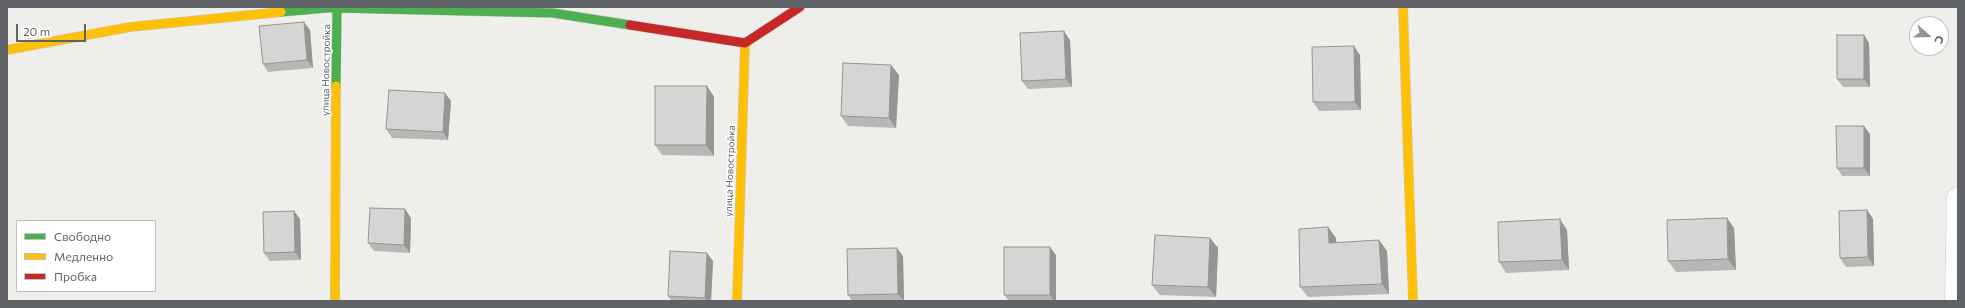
<!DOCTYPE html>
<meta charset="utf-8">
<style>
body{margin:0}
#map{position:relative;width:1965px;height:308px;overflow:hidden;background:#efeeea;font-family:Commissioner,sans-serif}
canvas{display:block}
.frame{position:absolute;inset:0;border:8px solid #5f6368;pointer-events:none}
.legend{position:absolute;left:16px;top:220px;width:140px;height:72px;box-sizing:border-box;background:#fff;border:1px solid #bfc1c3;margin:0;padding:5px 7px;list-style:none;font-size:12px;color:#5f6368}
.legend li{display:flex;align-items:center;gap:8px;height:20px}
.legend b{width:20px;border:1px solid #bfc1c3}
.north{position:absolute;left:1909px;top:16px;width:40px;height:40px;box-sizing:border-box;background:#fff;border:1px solid #bfc1c3;border-radius:50%;rotate:110deg;font-size:11px;font-weight:700;line-height:16px;text-align:center;color:#5f6368}
.north::after{content:'';display:block;margin:auto;width:14px;height:18px;background:#919496;clip-path:polygon(50% 0,100% 100%,50% 72%,0 100%)}
.scale{position:absolute;left:16px;top:24px;width:70px;height:18px;box-sizing:border-box;border:2px solid #5f6368;border-top:0;padding-left:5px;font-size:12px;line-height:14px;white-space:nowrap;color:#5f6368;-webkit-text-stroke:3px #fff;paint-order:stroke}
</style>
<div id="map">
<canvas width="1965" height="308"></canvas>
<div class="frame"></div>
<ul class="legend">
<li><b style="height:5px;background:#4caf50"></b>Свободно</li>
<li><b style="height:5px;background:#ffc107"></b>Медленно</li>
<li><b style="height:5px;background:#c62828"></b>Пробка</li>
</ul>
<div class="north">С</div>
<div class="scale">20 m</div>
</div>
<script>
const context = document.querySelector('canvas').getContext('2d');
context.lineJoin = 'round';
const toPath = rows => new Path2D(rows.map(r => 'M' + r).join(''));
function trace(path, color, width, dash) { context.strokeStyle = color; context.lineWidth = width; context.lineCap = dash ? 'butt' : 'round'; context.setLineDash(dash || []); context.stroke(path); }
function paint(path, color) { context.fillStyle = color; context.fill(path, 'evenodd'); }
function label(font, color, halo, rows, align = 'center') {
  context.font = font + ' Commissioner,sans-serif'; context.lineWidth = 3; context.setLineDash([]); context.textBaseline = 'middle'; context.strokeStyle = halo; context.fillStyle = color; for (const [text, x, y, turn = 0] of rows) {
    context.save(); context.translate(x, y); context.rotate((+turn || 0) * Math.PI / 180); context.textAlign = isNaN(turn) ? turn : align; if (halo) context.strokeText(text, 0, 0); context.fillText(text, 0, 0); context.restore();
  }
}
const street = toPath([
 [1956,301,1958,198]
]);
const fast = toPath([
 [281,12,338,7],
 [336,86,337,8,553,13,630,25]
]);
const slow = toPath([
 [1403,7,1413,301],
 [7,50,130,27,281,12],
 [335,301,336,86],
 [737,301,745,43]
]);
const jam = toPath([
 [630,25,745,43,800,7]
]);
const wall = toPath([
 [310,30,313,68,268,72,263,64],
 [1864,35,1869,43,1870,87,1843,87,1837,79],
 [1070,40,1072,87,1028,89,1022,81],
 [1360,55,1361,110,1319,111,1313,102],
 [891,65,899,75,896,128,848,126,841,116],
 [707,86,714,97,714,156,662,155,655,145],
 [451,101,448,140,392,138,386,129],
 [1870,134,1870,176,1842,176,1837,168],
 [1867,210,1873,219,1874,266,1846,267,1840,258],
 [294,211,300,219,301,260,270,261,264,253],
 [411,218,410,253,374,251,368,243],
 [1328,227,1336,238,1336,243,1379,240,1387,251,1389,294,1308,297,1300,287],
 [1734,228,1736,270,1676,272,1668,261],
 [1567,230,1569,270,1506,273,1499,262],
 [1210,238,1218,248,1216,297,1160,295,1152,285],
 [1056,255,1056,301,1009,301,1004,295],
 [903,256,904,301,852,301,848,295],
 [713,261,711,301,671,301,668,296]
]);
const shadedWall = toPath([
 [304,22,310,30,313,68,307,60],
 [1064,31,1070,40,1072,87,1066,79],
 [1864,35,1869,43,1870,87,1864,79],
 [1354,46,1360,55,1361,110,1355,102],
 [891,65,899,75,896,128,889,118],
 [707,86,714,97,714,156,706,145],
 [445,93,451,101,448,140,443,132],
 [1864,126,1870,134,1870,176,1864,168],
 [405,209,411,218,410,253,404,245],
 [1867,210,1873,219,1874,266,1868,257],
 [294,211,300,219,301,260,295,252],
 [1727,218,1734,228,1736,270,1728,259],
 [1560,219,1567,230,1569,270,1562,260],
 [1328,227,1336,238,1337,254,1329,243],
 [1210,238,1218,248,1216,297,1208,287],
 [1379,240,1387,251,1389,294,1382,284],
 [1050,247,1056,255,1056,301,1054,301,1050,295],
 [897,248,903,256,904,301,898,294],
 [707,253,713,261,711,301,707,301,705,298]
]);
const building = toPath([
 [304,22,307,60,263,64,259,26,304,22],
 [1064,31,1066,79,1022,81,1020,33,1064,31],
 [1837,35,1864,35,1864,79,1837,79,1837,35],
 [1354,46,1355,102,1313,102,1312,47,1354,46],
 [843,63,891,65,889,118,841,116,843,63],
 [655,86,707,86,706,145,655,145,655,86],
 [389,90,445,93,443,132,386,129,389,90],
 [1836,126,1864,126,1864,168,1837,168,1836,126],
 [370,208,405,209,404,245,368,243,370,208],
 [1867,210,1868,257,1840,258,1839,211,1867,210],
 [294,211,295,252,264,253,263,212,294,211],
 [1727,218,1728,259,1668,261,1667,220,1727,218],
 [1560,219,1562,260,1499,262,1498,222,1560,219],
 [1328,227,1329,243,1379,240,1382,284,1300,287,1299,229,1328,227],
 [1155,235,1210,238,1208,287,1152,285,1155,235],
 [1004,247,1050,247,1050,295,1004,295,1004,247],
 [897,248,898,294,848,295,847,249,897,248],
 [670,251,707,253,705,298,668,296,670,251]
]);
const streetNames = [
 ["улица Новостройка",326,70,-89],
 ["улица Новостройка",730,171,-88]
];
trace(street, '#cbcccc', 23);
trace(fast, '#cacacb', 10);
trace(slow, '#cacacb', 10);
trace(jam, '#cacacb', 10);
trace(street, '#fdfcfc', 22);
trace(fast, '#4caf50', 9);
trace(slow, '#ffc107', 9);
trace(jam, '#c62828', 9);
paint(wall, '#b8b7b5');
paint(shadedWall, '#969594');
paint(building, '#d6d5d3');
trace(building, '#969594', 1);
label('10px', '#5f6368', '#fff', streetNames);
</script>
